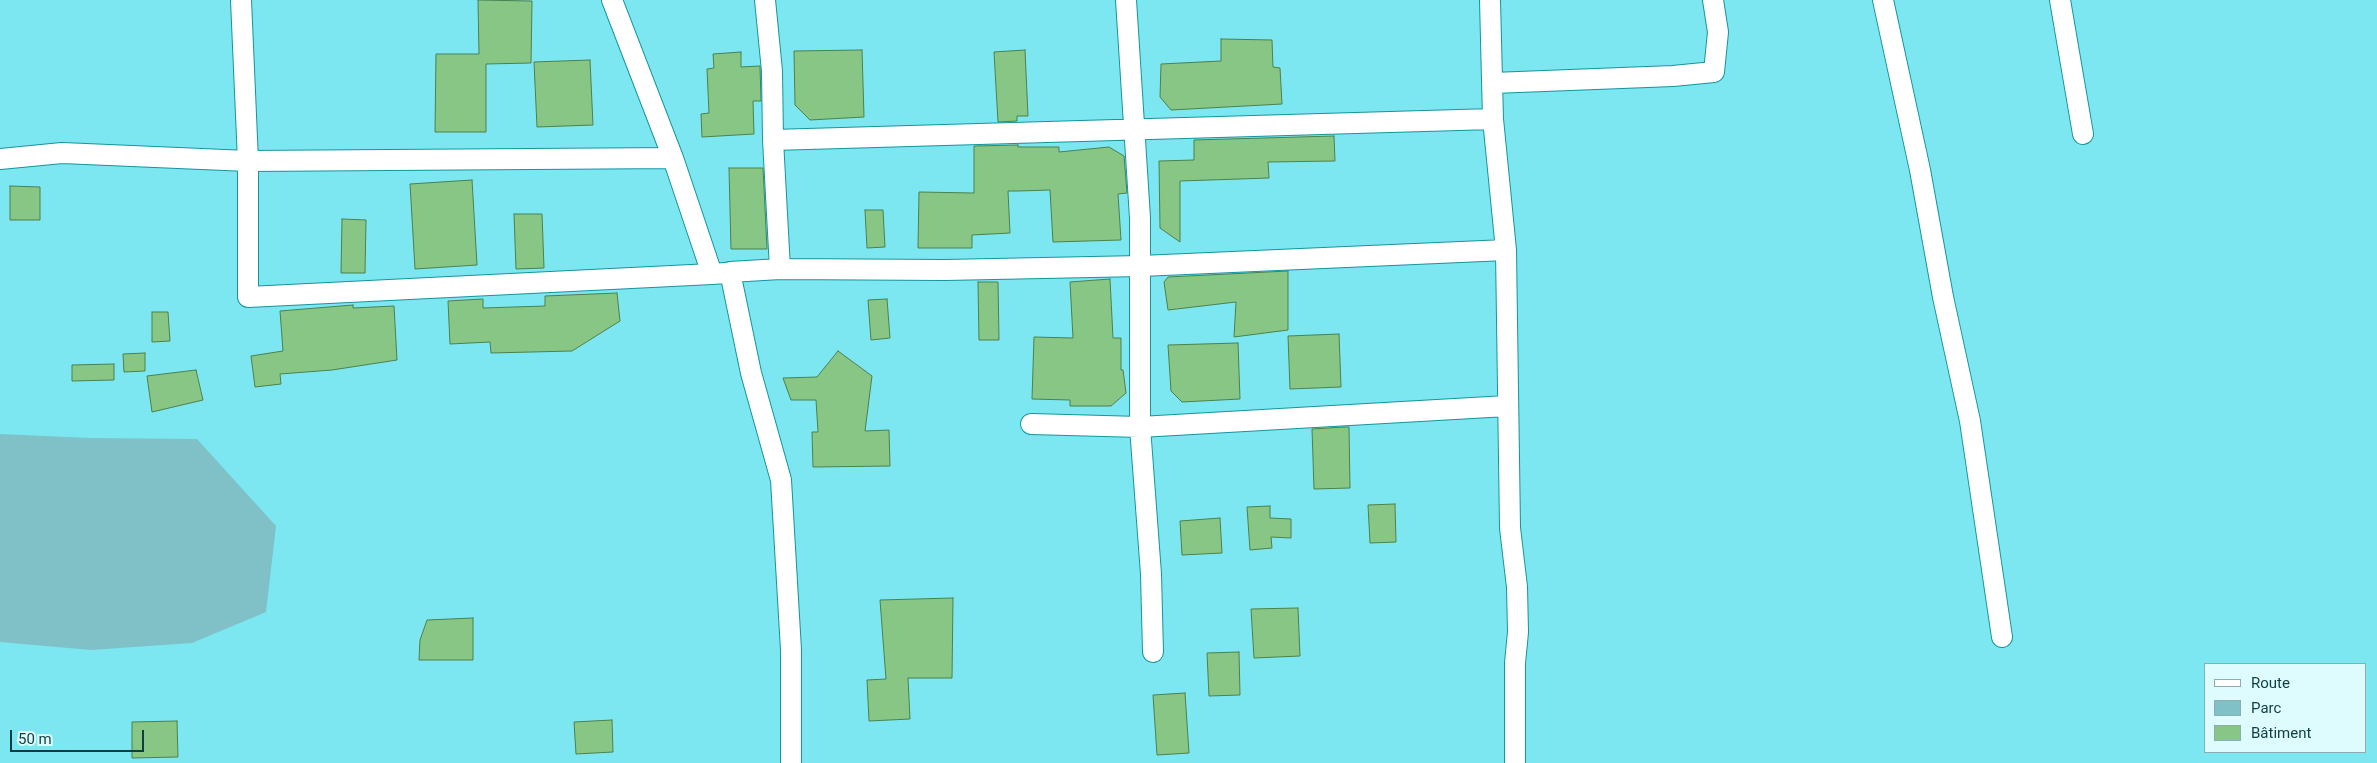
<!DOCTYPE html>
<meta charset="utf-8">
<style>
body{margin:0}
#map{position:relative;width:2377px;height:763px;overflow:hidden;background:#7ce7f1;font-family:Roboto,sans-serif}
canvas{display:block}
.legend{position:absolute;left:2204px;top:663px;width:162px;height:90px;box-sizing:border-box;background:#defbfe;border:1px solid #8aafb3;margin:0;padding:6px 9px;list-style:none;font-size:15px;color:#0d3e42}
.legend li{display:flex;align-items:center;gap:10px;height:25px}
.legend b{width:25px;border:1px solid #8aafb3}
.scale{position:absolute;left:10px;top:730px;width:134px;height:22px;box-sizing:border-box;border:2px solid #0d3e42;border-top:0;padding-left:6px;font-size:15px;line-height:18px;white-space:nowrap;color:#0d3e42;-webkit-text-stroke:4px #defbfe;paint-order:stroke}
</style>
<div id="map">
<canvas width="2377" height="763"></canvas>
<ul class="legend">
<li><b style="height:6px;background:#fff"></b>Route</li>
<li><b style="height:14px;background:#7fc1c7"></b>Parc</li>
<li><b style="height:14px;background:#88c686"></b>Bâtiment</li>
</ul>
<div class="scale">50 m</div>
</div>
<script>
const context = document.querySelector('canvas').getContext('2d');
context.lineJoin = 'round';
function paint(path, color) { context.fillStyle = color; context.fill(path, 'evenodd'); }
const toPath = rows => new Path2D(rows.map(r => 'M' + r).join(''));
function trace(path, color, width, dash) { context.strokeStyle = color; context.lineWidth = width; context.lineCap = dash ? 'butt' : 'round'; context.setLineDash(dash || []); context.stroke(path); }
const green = toPath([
 [0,434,91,438,197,439,276,526,266,612,192,643,91,650,0,642]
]);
const building = toPath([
 [478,0,532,1,531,63,486,64,486,132,435,132,436,54,479,54,478,0],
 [1221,39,1272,40,1273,67,1280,68,1282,104,1171,110,1160,97,1161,64,1221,61,1221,39],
 [862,50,864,117,810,120,795,105,794,51,862,50],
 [1025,50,1028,116,1017,116,1017,121,998,122,994,52,1025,50],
 [741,52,741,67,760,66,761,101,753,101,754,134,702,137,701,114,709,113,707,69,714,68,713,54,741,52],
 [590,60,593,125,537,127,534,62,590,60],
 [1334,136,1335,161,1268,162,1269,178,1180,181,1180,242,1160,228,1159,161,1194,160,1194,140,1334,136],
 [1018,145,1018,147,1059,147,1059,152,1109,147,1124,156,1127,193,1118,194,1121,240,1053,242,1050,190,1018,191,1008,191,1010,233,972,235,972,248,918,248,919,192,974,193,974,146,1018,145],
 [729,168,763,168,767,249,731,249,729,168],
 [472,180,477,265,415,269,410,184,472,180],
 [10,186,40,187,40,220,10,220,10,186],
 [865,210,883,210,885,247,867,248,865,210],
 [514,214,542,214,544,268,516,269,514,214],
 [342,219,366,220,365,273,341,273,342,219],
 [1288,271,1288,330,1234,337,1236,302,1168,310,1164,282,1168,277,1288,271],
 [1110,279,1113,338,1121,338,1121,370,1123,370,1126,393,1111,406,1070,406,1070,400,1032,399,1034,337,1073,338,1070,282,1110,279],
 [978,282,998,282,999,340,979,340,978,282],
 [617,293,620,321,572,351,491,353,490,342,450,344,448,301,483,299,483,308,545,306,545,296,617,293],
 [887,299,890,338,871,340,868,300,887,299],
 [353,305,353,308,394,306,397,360,332,370,280,374,281,384,255,387,251,356,283,351,280,311,353,305],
 [152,312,168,312,170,341,152,342,152,312],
 [1339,334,1341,387,1290,389,1288,336,1339,334],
 [1238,343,1240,399,1182,402,1171,391,1168,345,1238,343],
 [838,351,872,376,865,431,889,430,890,466,813,467,812,432,818,432,816,400,791,400,783,378,817,377,838,351],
 [145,353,145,371,124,372,123,354,145,353],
 [114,364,114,380,72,381,72,365,114,364],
 [196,370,203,400,152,412,147,376,196,370],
 [1344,427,1349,427,1350,488,1314,489,1312,429,1344,427],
 [1395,504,1396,542,1370,543,1368,505,1395,504],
 [1270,506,1270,518,1291,519,1291,538,1271,537,1272,548,1250,550,1247,507,1270,506],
 [1220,518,1222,553,1182,555,1180,521,1220,518],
 [953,598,952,678,908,678,910,719,869,721,867,680,886,679,880,600,953,598],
 [1298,608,1300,656,1254,658,1251,609,1298,608],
 [473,618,473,660,419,660,420,640,427,620,473,618],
 [1239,652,1240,695,1209,696,1207,653,1239,652],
 [1185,693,1189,753,1157,755,1153,695,1185,693],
 [612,720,613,752,576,754,574,722,612,720],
 [177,721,178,757,132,758,132,722,177,721]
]);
const minor = toPath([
 [241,0,248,161,248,297,712,274],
 [612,0,673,158,712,274,725,273],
 [765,0,772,71,773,140,780,269,730,272,751,373,781,480,791,650,791,763],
 [1126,0,1140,218,1140,427,1151,574,1153,652],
 [1490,0,1493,119,1506,250,1510,528,1517,587,1518,632,1515,663,1515,763],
 [1883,0,1920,170,1943,297,1970,421,2002,637],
 [2060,0,2083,134],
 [1493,83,1673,76,1714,72,1718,32,1713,0],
 [773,140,1493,119],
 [0,159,62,153,248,161,673,158],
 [780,269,945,270,1141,266,1506,250],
 [1031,424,1140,427,1507,406]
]);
paint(green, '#7fc1c7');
paint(building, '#88c686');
trace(building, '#4b814b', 1);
trace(minor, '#16949f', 22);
trace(minor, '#fff', 20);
</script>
